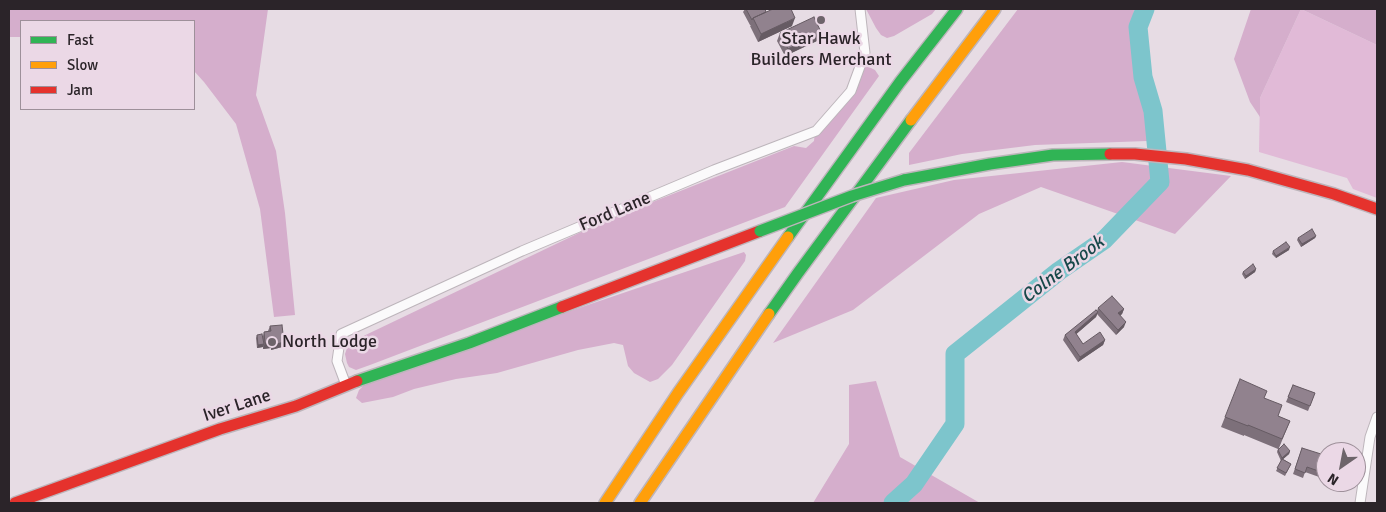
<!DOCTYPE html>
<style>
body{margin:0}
#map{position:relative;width:1386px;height:512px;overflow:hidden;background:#e7dce4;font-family:Signika,sans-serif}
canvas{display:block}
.frame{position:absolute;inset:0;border:10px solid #2b2429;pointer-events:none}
.legend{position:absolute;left:20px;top:20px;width:175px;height:90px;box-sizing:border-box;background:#ebd8e6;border:1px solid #9e909a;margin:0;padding:6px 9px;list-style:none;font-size:15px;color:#2b2429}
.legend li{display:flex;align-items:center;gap:10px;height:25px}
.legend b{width:25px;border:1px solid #9e909a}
.north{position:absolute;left:1316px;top:442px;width:50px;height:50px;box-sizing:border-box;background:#ebd8e6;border:1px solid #9e909a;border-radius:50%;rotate:213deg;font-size:14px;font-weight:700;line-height:20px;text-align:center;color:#2b2429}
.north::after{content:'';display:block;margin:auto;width:18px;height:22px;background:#6d646a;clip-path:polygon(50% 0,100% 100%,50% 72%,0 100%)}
</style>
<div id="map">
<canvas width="1386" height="512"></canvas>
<div class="frame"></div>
<ul class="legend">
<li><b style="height:6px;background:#30b455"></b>Fast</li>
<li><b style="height:6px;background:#ff9f0a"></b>Slow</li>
<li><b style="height:6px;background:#e5322d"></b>Jam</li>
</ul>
<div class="north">N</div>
</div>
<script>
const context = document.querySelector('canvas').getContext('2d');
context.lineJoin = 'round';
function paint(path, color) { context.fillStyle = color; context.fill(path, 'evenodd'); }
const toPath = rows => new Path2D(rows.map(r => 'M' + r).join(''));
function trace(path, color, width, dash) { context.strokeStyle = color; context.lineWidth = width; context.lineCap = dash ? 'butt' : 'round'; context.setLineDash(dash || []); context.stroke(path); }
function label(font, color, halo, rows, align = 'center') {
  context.font = font + ' Signika,sans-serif'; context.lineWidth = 5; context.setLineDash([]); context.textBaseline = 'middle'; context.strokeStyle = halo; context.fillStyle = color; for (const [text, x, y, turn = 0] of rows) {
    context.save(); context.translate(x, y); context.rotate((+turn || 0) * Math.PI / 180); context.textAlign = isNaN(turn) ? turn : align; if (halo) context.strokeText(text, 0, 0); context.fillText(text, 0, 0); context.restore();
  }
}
const green = toPath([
 [1301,9,1377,45,1377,198,1353,189,1347,178,1259,152,1260,98]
]);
const forest = toPath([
 [9,9,268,9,256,95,276,151,285,213,295,315,274,317,260,209,236,124,204,82,194,71,194,21,21,21,21,37,9,37],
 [866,9,936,9,932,14,894,36,887,38,881,35,876,28],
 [1018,9,1134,9,1132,57,1148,112,1147,141,1035,145,962,154,909,165,909,153],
 [1251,9,1377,9,1377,45,1301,9,1260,98,1260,117,1250,102,1234,59],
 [865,65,875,70,879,76,785,207,370,365,356,370,349,367,347,363,345,354,347,348,353,341,602,222,794,146,806,148,814,141,815,132],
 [1122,162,1231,176,1175,234,1041,187,979,214,853,310,773,343,876,198,954,180],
 [744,252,746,255,745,261,672,365,658,379,650,382,634,373,628,366,623,345,614,343,578,350,497,373,456,379,414,389,393,397,362,403,356,398,359,390,365,384,511,331],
 [876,381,900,457,980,503,813,503,849,444,849,385]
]);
const river = toPath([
 [893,503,914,484,955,424,955,354,1059,271,1104,240,1160,182,1153,111,1143,77,1138,27,1145,9]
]);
const street = toPath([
 [346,385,337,361,341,334,522,251,714,170,816,131,851,91,865,53,860,9],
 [1360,503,1370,437,1377,417]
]);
const fast = toPath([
 [904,180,990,164,1053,155,1110,154],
 [788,237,900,82,957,9],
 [769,314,798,273,911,120],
 [357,381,469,343,562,307]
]);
const slow = toPath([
 [911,120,995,9],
 [605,503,678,393,788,237],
 [640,503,769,314]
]);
const jam = toPath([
 [1110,154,1135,154,1186,159,1248,170,1334,194,1377,209],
 [562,307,760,231],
 [15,503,220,429,296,406,357,381]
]);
const fastBridge = toPath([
 [760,231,852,196,904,180]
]);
const wall = toPath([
 [745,9,764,9,766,12,792,26,758,42,750,26,751,25,750,25,743,12],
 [780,33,819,40,785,56,777,41],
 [1316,236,1315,238,1301,247,1297,240,1298,238],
 [1289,250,1276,258,1272,254,1273,251],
 [1256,269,1255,272,1245,279,1242,274,1243,272],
 [1098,308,1124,309,1122,314,1120,315,1124,327,1116,335,1097,314,1096,317,1076,334,1083,344,1105,340,1103,345,1078,362,1063,340,1065,335,1097,311],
 [270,326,284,342,282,347,271,350,271,348,263,349,263,345,263,347,257,348,256,338,257,335,263,336,264,332,268,331],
 [1293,385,1315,393,1308,411,1286,402],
 [1265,398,1278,416,1290,421,1279,448,1290,451,1289,454,1283,459,1291,464,1285,476,1276,471,1281,461,1277,452,1278,449,1244,435,1244,436,1221,427,1225,417],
 [1302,448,1319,459,1326,467,1322,478,1305,472,1303,478,1293,474]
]);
const shadedWall = toPath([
 [795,18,792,26,758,42,761,34],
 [821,32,819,40,785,56,788,49],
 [1316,236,1315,238,1301,247,1302,244],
 [1290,247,1289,250,1276,258,1276,256],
 [1256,269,1255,272,1245,279,1246,276],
 [1124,309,1122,314,1117,319,1118,313],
 [1098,312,1096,317,1073,337,1075,332],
 [1126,322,1124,327,1116,335,1118,330],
 [1105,340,1103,345,1078,362,1080,357],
 [284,342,282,347,271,350,273,345],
 [265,343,273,343,271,348,263,349],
 [264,344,263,347,257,348,258,345],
 [1290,451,1289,454,1281,461,1282,458]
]);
const building = toPath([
 [746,9,765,9,766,12,753,18,752,20,746,9],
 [773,9,791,9,795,18,761,34,753,18,773,9],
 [814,17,821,32,788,49,780,33,814,17],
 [1312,229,1316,236,1302,244,1298,238,1312,229],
 [1286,242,1290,247,1276,256,1273,251,1286,242],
 [1253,264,1256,269,1246,276,1243,272,1253,264],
 [1112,296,1124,309,1118,313,1126,322,1118,330,1098,308,1112,296],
 [1096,310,1098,312,1075,332,1083,344,1100,332,1105,340,1080,357,1065,335,1096,310],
 [282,325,284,342,273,345,273,343,265,343,264,332,271,331,270,326,282,325],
 [262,334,264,344,258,345,257,335,262,334],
 [1240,379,1267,391,1264,398,1282,405,1278,416,1290,421,1282,439,1248,425,1248,426,1225,417,1240,379],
 [1293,385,1315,393,1310,406,1288,397,1293,385],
 [1284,444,1290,451,1282,458,1278,450,1284,444],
 [1302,448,1321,454,1319,459,1326,461,1326,467,1324,473,1307,467,1305,473,1295,469,1302,448],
 [1282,459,1291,464,1286,473,1277,468,1282,459]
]);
const markers = [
 [821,20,5,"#6d646a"],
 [272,342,5,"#6d646a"]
];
const poiNames = [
 ["Star Hawk",821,39],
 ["Builders Merchant",821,60],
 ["North Lodge",282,342,"left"]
];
const streetNames = [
 ["Ford Lane",615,212,-23],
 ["Iver Lane",237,406,-18]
];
const waterNames = [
 ["Colne Brook",1063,270,-37]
];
paint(green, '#e1bad7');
paint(forest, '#d5aecc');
trace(river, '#7dc5cc', 19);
trace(street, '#bdb5bb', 11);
trace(fast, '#bdb5bb', 14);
trace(slow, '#bdb5bb', 14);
trace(jam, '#bdb5bb', 14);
trace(street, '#fbfafb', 9);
trace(fast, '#30b455', 11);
trace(slow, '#ff9f0a', 11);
trace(jam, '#e5322d', 11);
trace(fastBridge, '#bdb5bb', 14, []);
trace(fastBridge, '#30b455', 11);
paint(wall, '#7d707a');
paint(shadedWall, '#665b63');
paint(building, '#91828e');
trace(building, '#665b63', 1);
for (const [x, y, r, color] of markers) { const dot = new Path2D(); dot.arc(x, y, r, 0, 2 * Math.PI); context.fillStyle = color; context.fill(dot); trace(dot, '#ebd8e6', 2); }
label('18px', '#2b2429', '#ebd8e6', poiNames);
label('18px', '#2b2429', '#ebd8e6', streetNames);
label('italic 19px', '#17484a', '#ebd8e6', waterNames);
</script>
